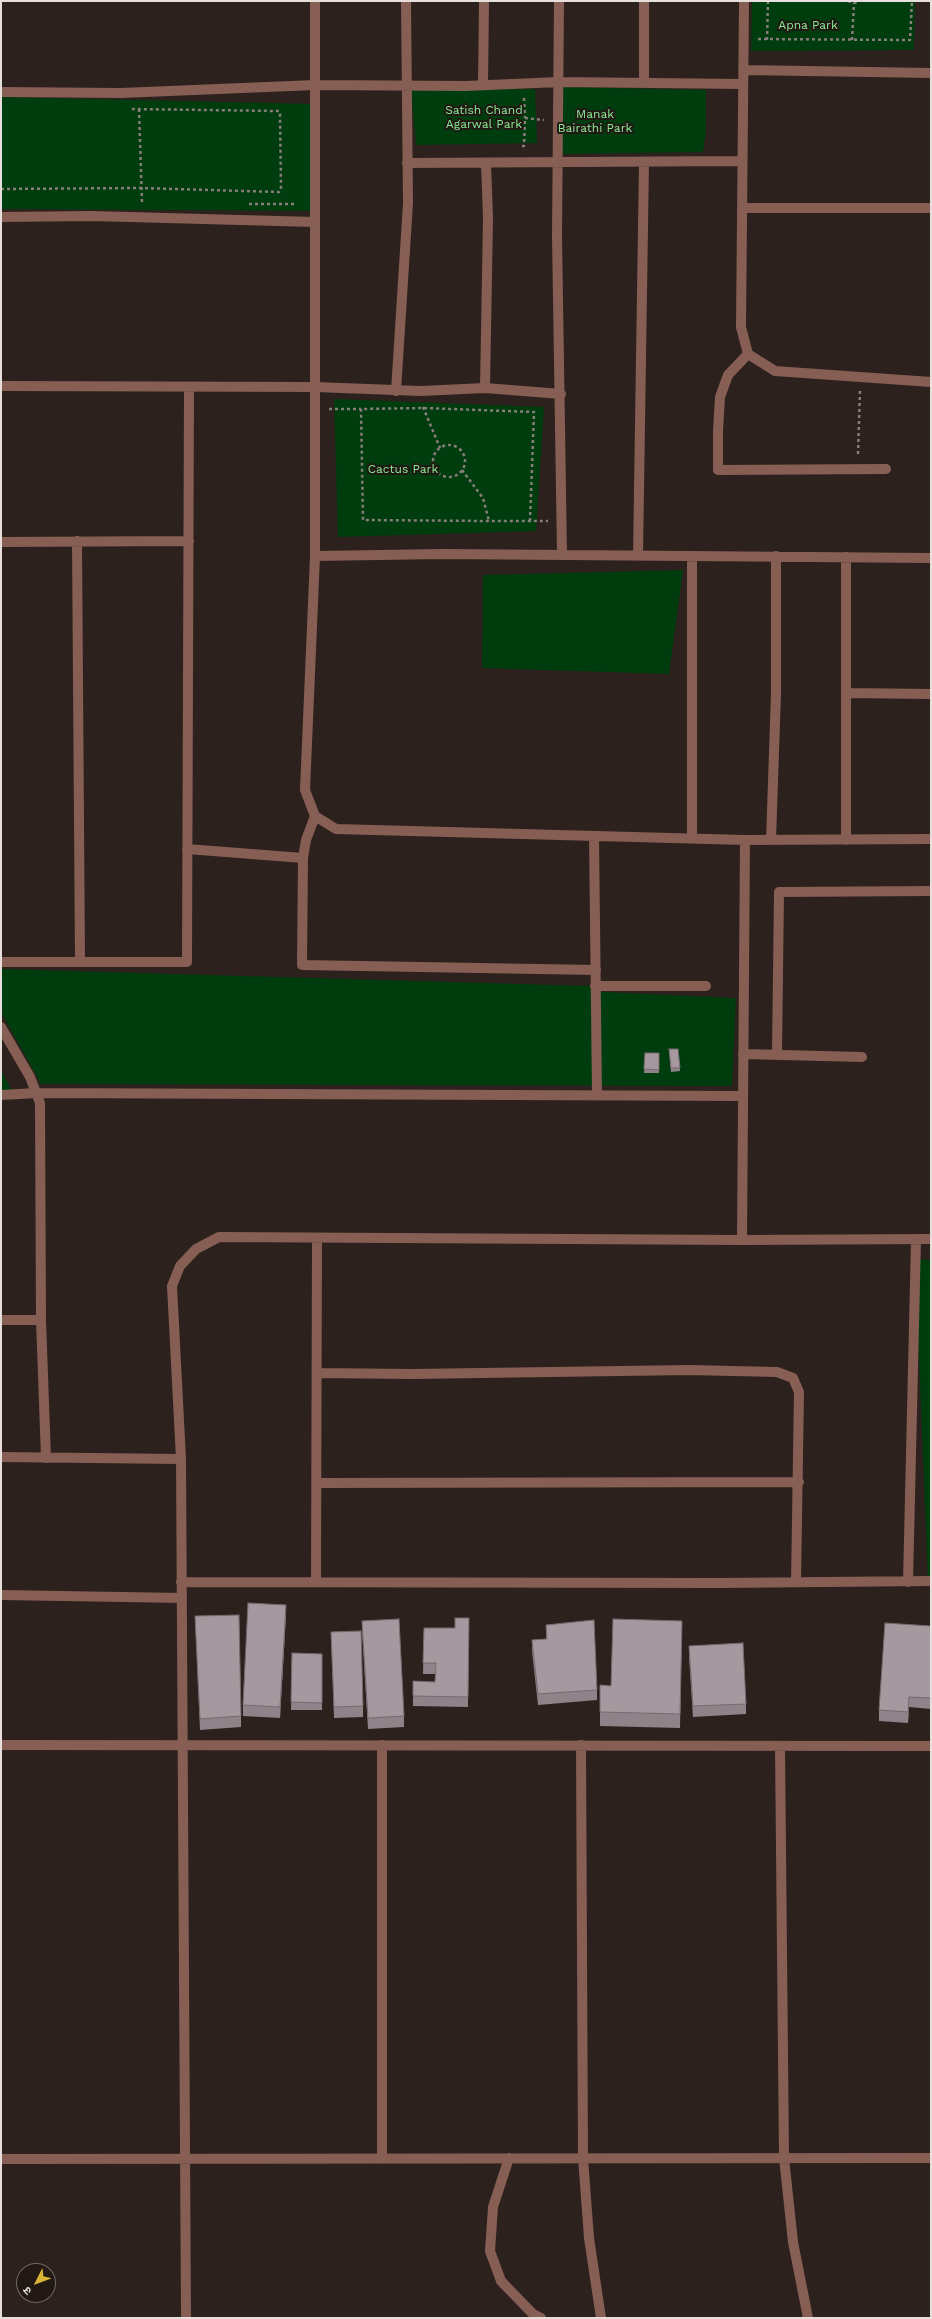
<!DOCTYPE html>
<meta charset="utf-8">
<style>
body{margin:0}
#map{position:relative;width:932px;height:2319px;overflow:hidden;background:#2c211d;font-family:"Work Sans","Noto Sans Devanagari",sans-serif}
canvas{display:block}
.frame{position:absolute;inset:0;border:2px solid #e6dfdc;pointer-events:none}
.north{position:absolute;left:16px;top:2263px;width:40px;height:40px;box-sizing:border-box;background:#221814;border:1px solid #706864;border-radius:50%;rotate:228deg;font-size:11px;font-weight:700;line-height:16px;text-align:center;color:#e6dfdc}
.north::after{content:'';display:block;margin:auto;width:14px;height:18px;background:#d9b334;clip-path:polygon(50% 0,100% 100%,50% 72%,0 100%)}
</style>
<div id="map">
<canvas width="932" height="2319"></canvas>
<div class="frame"></div>
<div class="north">उ</div>
</div>
<script>
const context = document.querySelector('canvas').getContext('2d');
context.lineJoin = 'round';
function paint(path, color) { context.fillStyle = color; context.fill(path, 'evenodd'); }
const toPath = rows => new Path2D(rows.map(r => 'M' + r).join(''));
function trace(path, color, width, dash) { context.strokeStyle = color; context.lineWidth = width; context.lineCap = dash ? 'butt' : 'round'; context.setLineDash(dash || []); context.stroke(path); }
function label(font, color, halo, rows, align = 'center') {
  context.font = font + ' "Work Sans",sans-serif'; context.lineWidth = 4; context.setLineDash([]); context.textBaseline = 'middle'; context.strokeStyle = halo; context.fillStyle = color; for (const [text, x, y, turn = 0] of rows) {
    context.save(); context.translate(x, y); context.rotate((+turn || 0) * Math.PI / 180); context.textAlign = isNaN(turn) ? turn : align; if (halo) context.strokeText(text, 0, 0); context.fillText(text, 0, 0); context.restore();
  }
}
const green = toPath([
 [752,1,915,1,914,50,751,51],
 [562,87,706,90,706,131,703,152,562,154],
 [535,89,537,143,416,145,411,90],
 [1,97,315,104,315,211,1,209],
 [334,399,544,407,536,531,338,537],
 [683,570,669,674,482,668,483,575],
 [1,969,590,986,602,992,736,998,732,1086,41,1084,1,1012],
 [1,1070,12,1091,1,1090],
 [915,1259,931,1260,931,1581,928,1581]
]);
const path = toPath([
 [848,1,854,3,859,1],
 [758,39,910,40,912,1],
 [767,40,768,1],
 [852,40,854,3],
 [524,98,525,118],
 [139,109,142,203],
 [522,146,524,146,525,118,544,120],
 [1,189,141,188,279,192,281,189,280,114,279,111,131,109],
 [249,204,294,204],
 [423,407,440,448],
 [329,409,361,409],
 '433 461a16 16 0 1 1 32 0a16 16 0 1 1-32 0Z',
 [858,454,860,391],
 [462,470,483,498,489,521],
 [530,521,534,412,423,408,361,409,363,520,489,521,548,521]
]);
const minor = toPath([
 [315,1,315,556,305,790,315,816,336,829,745,840,931,839],
 [559,1,557,235,562,555],
 [744,1,741,327,748,354,775,371,931,382],
 [744,70,931,73],
 [644,83,644,1],
 [483,85,484,1],
 [1,92,121,93,315,85,466,86,559,82,743,84],
 [407,163,742,161],
 [742,208,931,208],
 [1,217,92,216,315,222],
 [748,354,728,375,720,397,718,431,718,470,886,469],
 [1,386,315,387,421,391,485,388,561,394],
 [485,388,488,218,486,163],
 [396,391,408,203,406,1],
 [77,541,80,962],
 [1,542,189,541],
 [638,555,644,162],
 [315,556,443,554,931,558],
 [692,556,692,839],
 [846,693,931,694],
 [315,816,306,840,303,858,302,965,596,970],
 [594,836,597,1095],
 [771,840,776,693,776,556],
 [846,840,846,557],
 [187,849,303,858],
 [1,962,187,962,189,387],
 [595,986,706,986],
 [1,1027,30,1077,40,1103,41,1320,46,1458],
 [743,1054,862,1057],
 [777,1054,779,892,931,891],
 [1,1095,37,1093,743,1096],
 [742,1240,745,840],
 [1,1320,41,1320],
 [317,1373,412,1374,689,1370,777,1372,793,1378,799,1392,796,1582],
 [1,1457,181,1459],
 [317,1483,799,1482],
 [181,1582,719,1583,931,1581],
 [316,1582,317,1238],
 [908,1582,916,1239],
 [1,1595,182,1598],
 [1,1745,931,1746],
 [382,1745,382,2159],
 [581,1745,583,2158,589,2238,601,2318],
 [780,1746,784,2158,793,2242,808,2318],
 [509,2158,493,2207,490,2251,501,2281,533,2314,541,2318],
 [1,2159,931,2158],
 [186,2318,181,1459,172,1286,180,1266,196,1249,219,1237,742,1240,931,1239]
]);
const wall = toPath([
 [669,1049,680,1068,680,1071,671,1072],
 [645,1053,659,1053,659,1073,644,1073],
 [286,1615,280,1718,243,1716,243,1705],
 [195,1616,241,1716,241,1727,200,1730],
 [469,1618,468,1707,413,1706,413,1681,435,1682,436,1674,423,1674,424,1628,455,1628],
 [362,1621,404,1716,404,1727,368,1729,362,1631],
 [682,1621,680,1728,600,1726,600,1685,611,1686],
 [546,1625,597,1690,597,1700,538,1705,532,1651,532,1640,546,1639],
 [931,1626,931,1709,909,1707,908,1723,879,1721,879,1710],
 [331,1632,363,1706,363,1717,334,1718],
 [689,1646,746,1704,746,1714,693,1717,689,1657],
 [292,1653,322,1654,322,1710,291,1710]
]);
const shadedWall = toPath([
 [286,1605,286,1615,280,1718,280,1707],
 [909,1697,909,1707,908,1723,908,1712]
]);
const building = toPath([
 [669,1049,678,1049,680,1068,671,1068,669,1049],
 [645,1053,659,1053,659,1070,644,1069,645,1053],
 [248,1603,286,1605,280,1707,243,1705,248,1603],
 [239,1615,241,1716,200,1719,195,1616,239,1615],
 [455,1618,469,1618,468,1697,413,1696,413,1681,435,1682,436,1663,423,1663,424,1628,455,1628,455,1618],
 [399,1619,404,1716,368,1718,362,1621,399,1619],
 [613,1619,682,1621,680,1714,600,1712,600,1685,611,1686,613,1619],
 [594,1620,597,1690,538,1694,532,1640,547,1639,546,1625,594,1620],
 [885,1623,931,1626,931,1698,909,1697,908,1712,879,1710,885,1623],
 [361,1631,363,1706,334,1707,331,1632,361,1631],
 [743,1643,746,1704,693,1706,689,1646,743,1643],
 [292,1653,322,1654,322,1703,291,1702,292,1653]
]);
const parkNames = [
 ["Apna Park",808,25],
 ["Satish Chand",484,110],
 ["Agarwal Park",484,124],
 ["Manak",595,114],
 ["Bairathi Park",595,128],
 ["Cactus Park",403,469]
];
paint(green, '#003d0e');
trace(path, '#877d7a', 2.5, [3, 3]);
trace(minor, '#865e54', 10);
paint(wall, '#8e8388');
paint(shadedWall, '#746a6f');
paint(building, '#a5989e');
trace(building, '#746a6f', 1);
label('12px', '#8aeb94', '#221814', parkNames);
</script>
